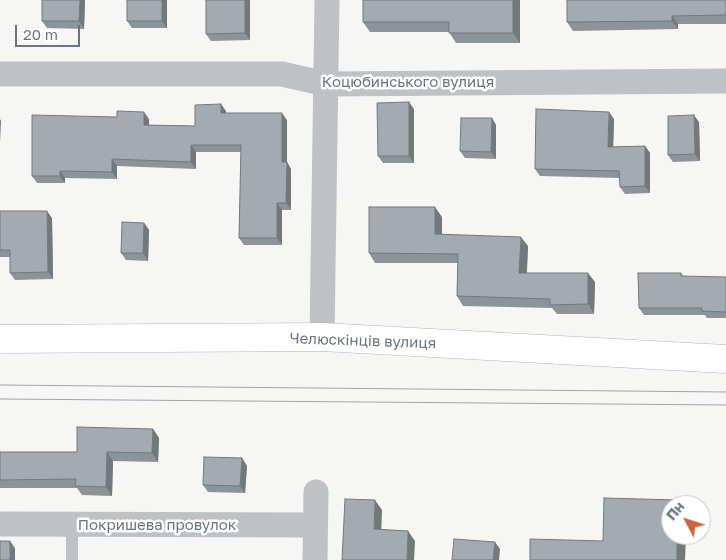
<!DOCTYPE html>
<meta charset="utf-8">
<style>
body{margin:0}
#map{position:relative;width:726px;height:560px;overflow:hidden;background:#f6f7f4;font-family:"Golos Text",sans-serif}
canvas{display:block}
.north{position:absolute;left:661px;top:495px;width:50px;height:50px;box-sizing:border-box;background:#fff;border:1px solid #c3c8cd;border-radius:50%;rotate:310deg;font-size:14px;font-weight:700;line-height:20px;text-align:center;color:#697681}
.north::after{content:'';display:block;margin:auto;width:18px;height:22px;background:#ce643d;clip-path:polygon(50% 0,100% 100%,50% 72%,0 100%)}
.scale{position:absolute;left:15px;top:25px;width:65px;height:22px;box-sizing:border-box;border:2px solid #697681;border-top:0;padding-left:6px;font-size:15px;line-height:18px;white-space:nowrap;color:#697681;-webkit-text-stroke:4px #fff;paint-order:stroke}
</style>
<div id="map">
<canvas width="726" height="560"></canvas>
<div class="north">Пн</div>
<div class="scale">20 m</div>
</div>
<script>
const context = document.querySelector('canvas').getContext('2d');
context.lineJoin = 'round';
const toPath = rows => new Path2D(rows.map(r => 'M' + r).join(''));
function trace(path, color, width, dash) { context.strokeStyle = color; context.lineWidth = width; context.lineCap = dash ? 'butt' : 'round'; context.setLineDash(dash || []); context.stroke(path); }
function paint(path, color) { context.fillStyle = color; context.fill(path, 'evenodd'); }
function label(font, color, halo, rows, align = 'center') {
  context.font = font + ' "Golos Text",sans-serif'; context.lineWidth = 5; context.setLineDash([]); context.textBaseline = 'middle'; context.strokeStyle = halo; context.fillStyle = color; for (const [text, x, y, turn = 0] of rows) {
    context.save(); context.translate(x, y); context.rotate((+turn || 0) * Math.PI / 180); context.textAlign = isNaN(turn) ? turn : align; if (halo) context.strokeText(text, 0, 0); context.fillText(text, 0, 0); context.restore();
  }
}
const service = toPath([
 [72,560,72,525]
]);
const minor = toPath([
 [0,74,282,74,326,84,726,81],
 [322,337,327,0],
 [0,524,315,525],
 [315,560,316,492]
]);
const secondary = toPath([
 [0,339,322,337,726,359]
]);
const tram = toPath([
 [0,385,726,392],
 [0,399,726,405]
]);
const wall = toPath([
 [42,0,85,0,84,29,47,28,42,21],
 [167,0,167,28,132,28,127,21],
 [206,0,250,0,250,40,211,41,206,34],
 [520,0,520,43,456,43,449,32,370,32,363,22],
 [726,0,726,24,678,24,678,29,573,31,567,22],
 [414,109,414,163,383,163,378,156],
 [226,111,226,113,287,120,287,162,291,169,291,210,282,210,282,245,244,245,239,238,241,152,196,152,196,169,117,166,117,179,65,178,65,183,37,183,32,176,149,119,149,125,195,126],
 [492,118,496,125,496,159,465,158,460,151],
 [614,119,613,147,645,146,650,153,650,193,625,194,620,187,620,178,540,176,535,169],
 [699,122,700,161,673,162,668,155],
 [0,211,52,218,53,279,15,280,10,273,10,257,0,257],
 [442,217,442,234,528,246,527,273,595,282,594,314,557,314,552,308,463,306,457,296,458,263,375,263,369,253],
 [144,223,149,230,148,261,126,260,121,253],
 [681,273,684,277,726,277,726,318,707,318,705,315,644,315,639,308],
 [153,429,159,438,158,462,113,461,112,496,82,495,77,488,0,488,0,452,77,452],
 [242,458,247,466,245,493,208,492,203,485]
]);
const shadedWall = toPath([
 [80,0,85,0,84,29,79,21],
 [162,0,167,0,167,28,162,21],
 [245,0,250,0,250,40,245,33],
 [513,0,520,0,520,43,513,33],
 [672,16,678,24,678,29,672,21],
 [409,102,414,109,414,163,409,156],
 [221,104,226,111,226,120,221,113],
 [144,112,149,119,149,132,144,125],
 [609,112,614,119,613,154,608,147],
 [282,113,287,120,287,162,291,169,291,210,286,203,282,162],
 [694,115,699,122,700,161,695,154],
 [492,118,496,125,496,159,491,152],
 [0,119,1,121,0,143],
 [191,145,196,152,196,169,191,162],
 [645,146,650,153,650,193,645,186],
 [112,159,117,166,117,179,112,172],
 [60,171,65,178,65,183,60,176],
 [277,203,282,210,282,245,277,238],
 [435,207,442,217,442,243,435,234],
 [47,211,52,218,53,279,48,272],
 [144,223,149,230,148,261,143,253],
 [521,237,528,246,526,283,519,273],
 [588,273,595,282,594,314,588,304],
 [153,429,159,438,158,462,152,453],
 [107,452,113,461,112,496,106,487],
 [242,458,247,466,245,493,240,486],
 [375,500,382,510,381,539,374,529],
 [678,500,682,505,678,505],
 [408,531,415,541,414,560,407,560],
 [677,535,686,535,685,560,677,560],
 [10,541,15,548,15,560,10,560],
 [495,542,500,549,499,560,493,560]
]);
const building = toPath([
 [42,0,80,0,79,21,42,21,42,0],
 [127,0,162,0,162,21,127,21,127,0],
 [206,0,245,0,245,33,206,34,206,0],
 [363,0,513,0,513,33,449,33,449,22,363,22,363,0],
 [567,0,726,0,726,15,672,16,672,21,567,22,567,0],
 [409,102,409,156,378,156,377,103,409,102],
 [221,104,221,113,282,113,282,162,287,162,286,203,277,203,277,238,239,238,241,145,191,145,191,162,112,159,112,172,60,171,60,176,32,176,32,115,117,117,117,111,144,112,144,125,195,126,195,105,221,104],
 [536,109,609,112,608,147,645,146,645,186,620,187,619,171,535,169,536,109],
 [694,115,695,154,668,155,668,116,694,115],
 [461,118,492,118,491,152,460,151,461,118],
 [369,207,435,207,435,234,521,237,519,273,588,273,588,304,550,305,550,299,457,296,458,254,369,253,369,207],
 [0,211,47,211,48,272,10,273,10,250,0,250,0,211],
 [122,222,144,223,143,253,121,253,122,222],
 [638,273,681,273,681,276,726,277,726,312,702,311,702,308,639,308,638,273],
 [77,427,153,429,152,453,107,452,106,487,75,486,76,479,0,480,0,452,77,452,77,427],
 [204,457,242,458,240,486,203,485,204,457],
 [604,498,678,500,678,505,671,505,671,535,677,535,677,560,530,560,530,539,603,541,604,498],
 [345,499,375,500,374,529,408,531,407,560,342,560,345,499],
 [454,539,495,542,493,560,452,560,454,539],
 [0,541,10,541,10,560,0,560,0,541]
]);
const streetNames = [
 ["Коцюбинського вулиця",408,82],
 ["Челюскінців вулиця",363,341,2],
 ["Покришева провулок",157,525]
];
trace(secondary, '#b1b5b9', 29);
trace(service, '#bec2c5', 12);
trace(minor, '#bec2c5', 25);
trace(secondary, '#fff', 28);
trace(tram, '#9ea4a9', 1);
paint(wall, '#8d9397');
paint(shadedWall, '#73787b');
paint(building, '#a4abb0');
trace(building, '#73787b', 1);
label('15px', '#697681', '#fff', streetNames);
</script>
